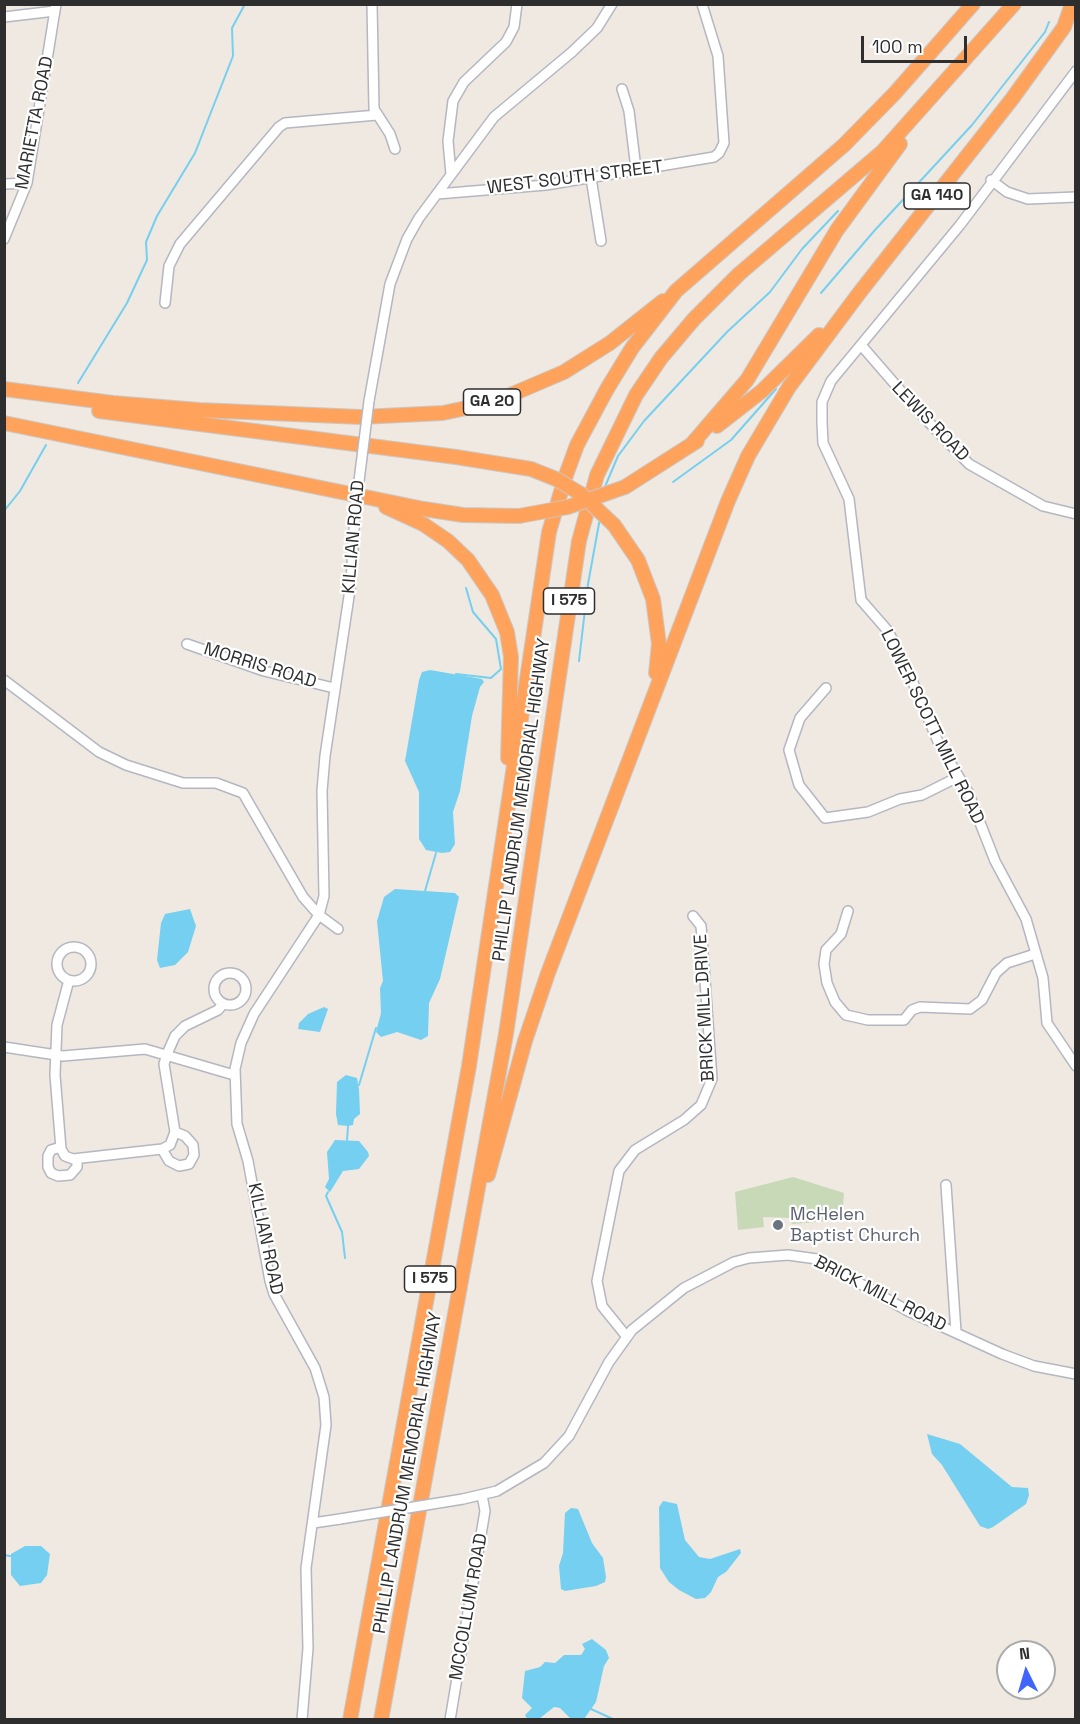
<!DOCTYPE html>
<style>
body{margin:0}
#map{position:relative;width:1080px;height:1724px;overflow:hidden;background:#efe9e1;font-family:"Space Grotesk",sans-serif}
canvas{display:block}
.frame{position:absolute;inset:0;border:6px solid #2e2e2e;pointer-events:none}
.north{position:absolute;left:996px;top:1640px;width:60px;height:60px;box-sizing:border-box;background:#fff;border:2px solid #ababab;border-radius:50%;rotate:355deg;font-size:16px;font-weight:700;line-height:24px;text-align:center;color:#2e2e2e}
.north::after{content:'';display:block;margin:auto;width:21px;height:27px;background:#4264fb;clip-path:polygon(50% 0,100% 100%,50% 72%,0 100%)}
.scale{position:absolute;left:861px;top:36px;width:106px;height:27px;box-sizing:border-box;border:3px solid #2e2e2e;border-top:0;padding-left:8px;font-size:18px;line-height:21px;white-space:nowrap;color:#2e2e2e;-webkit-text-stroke:4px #fff;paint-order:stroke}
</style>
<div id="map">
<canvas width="1080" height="1724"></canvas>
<div class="frame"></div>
<div class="north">N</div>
<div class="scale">100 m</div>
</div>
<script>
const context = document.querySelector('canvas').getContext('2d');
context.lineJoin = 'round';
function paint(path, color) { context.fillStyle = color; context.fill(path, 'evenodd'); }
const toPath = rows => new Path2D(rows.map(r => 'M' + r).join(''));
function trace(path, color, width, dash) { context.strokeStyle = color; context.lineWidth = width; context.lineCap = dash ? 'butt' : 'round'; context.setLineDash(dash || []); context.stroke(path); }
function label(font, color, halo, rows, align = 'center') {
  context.font = font + ' "Space Grotesk",sans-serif'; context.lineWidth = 4.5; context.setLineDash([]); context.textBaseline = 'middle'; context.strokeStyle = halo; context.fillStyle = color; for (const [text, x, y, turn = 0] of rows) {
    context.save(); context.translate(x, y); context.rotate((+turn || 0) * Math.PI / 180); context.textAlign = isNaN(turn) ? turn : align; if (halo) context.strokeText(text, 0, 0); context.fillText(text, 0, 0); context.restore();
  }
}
const cemetery = toPath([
 [793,1177,844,1193,842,1220,792,1224,790,1218,763,1217,764,1227,738,1230,735,1192]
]);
const water = toPath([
 [430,670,482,679,484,682,480,687,472,716,460,791,453,812,455,844,450,852,442,853,426,850,419,839,419,792,405,761,419,680,422,672],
 [395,889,455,893,459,897,440,979,429,1003,428,1036,421,1040,397,1032,381,1037,376,1032,381,1013,380,988,383,981,377,921,384,897],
 [190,909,196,926,188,952,175,965,160,968,157,960,161,923,165,914],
 [324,1007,328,1009,320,1032,298,1029,299,1023,308,1014],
 [346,1075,357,1078,359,1089,360,1114,354,1119,353,1125,348,1126,338,1125,336,1114,337,1082],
 [335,1140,359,1141,368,1152,369,1156,359,1169,343,1171,330,1192,325,1187,329,1179,327,1152],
 [927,1434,960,1444,1012,1487,1028,1488,1029,1495,1026,1504,993,1527,988,1529,980,1526,942,1465,932,1454],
 [663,1501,677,1504,685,1540,699,1557,710,1559,740,1549,741,1553,726,1572,718,1577,711,1592,705,1598,696,1599,679,1590,669,1582,660,1568,659,1507],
 [571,1508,578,1509,592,1543,603,1558,606,1577,605,1582,596,1586,565,1591,561,1589,559,1566,563,1553,565,1513],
 [25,1546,41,1546,50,1554,47,1575,41,1583,20,1586,11,1575,11,1554],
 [592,1639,606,1650,609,1658,604,1666,596,1702,584,1719,571,1719,560,1708,554,1707,539,1719,527,1719,525,1715,532,1708,522,1698,525,1671,540,1667,545,1662,555,1663,564,1655,581,1655,585,1649,582,1644]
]);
const stream = toPath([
 [821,293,875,230,972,125,1045,32,1049,22],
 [78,383,127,303,147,260,146,242,157,216,195,153,233,56,232,28,245,4],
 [673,482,731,440,776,389],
 [604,489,618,456,644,421,727,332,770,292,802,249,838,211],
 [4,511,20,491,46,445],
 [579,661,588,584,600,518],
 [456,674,491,678,501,669,496,639,473,612,466,588],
 [425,891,436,853],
 [359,1085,376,1028],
 [347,1140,348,1126],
 [328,1192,326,1196,342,1232,345,1258],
 [4,1555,10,1556],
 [591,1709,615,1720]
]);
const minor = toPath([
 [372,4,374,109,390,134,395,149],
 [4,17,55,11],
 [1076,71,960,225,831,381,822,402,822,422,823,443,849,499,861,600,888,631,906,666,939,744,968,792,995,861,1026,919,1043,978,1047,1023,1076,1066],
 [622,89,629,111,636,169],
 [451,174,448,141,453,101,464,82,506,42,514,27,517,4],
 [591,178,601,241],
 [991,180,1007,192,1028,199,1076,197],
 [4,184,27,183],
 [437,194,546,185,714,157,719,153,724,143,718,56,702,4],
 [4,239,27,183,56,4],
 [165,303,169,266,180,244,279,127,285,123,377,115],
 [861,345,919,412,969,464,1043,506,1076,514],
 [369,401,390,284,407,239,419,218,494,117,572,52,597,28,612,4],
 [187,644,264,671,334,688],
 [4,680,99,752,126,765,183,783,216,783,243,793,303,897,319,915,338,929],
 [826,688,800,718,789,750,799,785,825,818,868,812,900,799,922,795,958,777],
 [848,911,841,934,826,950,824,964,827,983,835,1002,846,1015,868,1020,904,1020,912,1010,920,1007,970,1009,982,1000,996,973,1007,963,1035,954],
 '57 964a17 17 0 1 1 34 0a17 17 0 1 1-34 0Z',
 '214 989a16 16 0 1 1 32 0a16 16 0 1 1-32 0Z',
 [69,980,57,1025,55,1075,61,1149,65,1156,73,1159,162,1149,170,1145,175,1132,164,1064,167,1054,175,1036,185,1026,218,1010,223,1004],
 [4,1047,63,1056,145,1049,234,1075],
 [61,1147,51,1150,48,1156,48,1167,51,1173,58,1176,70,1175,77,1167,77,1159],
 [162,1149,169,1161,179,1166,189,1164,194,1155,193,1145,185,1136,175,1132],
 [946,1185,956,1332],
 [627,1337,602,1306,597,1281,619,1171,635,1150,684,1120,701,1105,712,1079,702,938,701,926,693,916],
 [463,1499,497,1491,544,1463,569,1436,609,1362,632,1330,684,1288,734,1262,749,1258,788,1255,817,1259,908,1311,1002,1354,1034,1366,1076,1374],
 [313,1523,340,1519],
 [302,1720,308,1648,306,1568,326,1425,324,1397,315,1368,274,1294,270,1281,248,1161,237,1124,235,1069,241,1043,254,1014,319,915,324,896,322,791,325,756,351,583,355,513],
 [450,1720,485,1511,482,1495]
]);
const highway = toPath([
 [4,389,113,403,199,410,361,417,443,413,494,402,564,372,610,343,663,301],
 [99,411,456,457,531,469],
 [4,423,424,509,463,515,519,516],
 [717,426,762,391,819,335],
 [691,445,747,380,837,230,900,144],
 [625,487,697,441],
 [386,507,423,524,448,541,468,560,492,595,507,632,511,657,508,758],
 [614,525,638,560,653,599,659,644,656,673],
 [488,1175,525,1041,548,973,728,501,748,456,789,387,860,292,1012,99,1064,27,1072,4],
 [350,1720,469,1066,549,532,566,475,577,445,607,389,632,348,676,291,844,145,895,93,973,4],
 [381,1720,506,1034,579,541,597,475,636,395,661,358,694,319,739,274,883,151,1014,4]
]);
const minorBridge = toPath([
 [355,513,369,401],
 [340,1519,463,1499]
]);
const highwayBridge = toPath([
 [531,469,556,479,581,494,614,525],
 [519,516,568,507,625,487]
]);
const markers = [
 [778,1225,6,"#6b7280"]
];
const shields = [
 [937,196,66],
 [492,402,57],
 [569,601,51],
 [430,1279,51]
];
const shieldNames = [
 ["GA 140",937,196],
 ["GA 20",492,402],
 ["I 575",569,601],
 ["I 575",430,1279]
];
const streetNames = [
 ["MARIETTA ROAD",35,123,-79],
 ["WEST SOUTH STREET",575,178,-7],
 ["LEWIS ROAD",930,422,46],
 ["KILLIAN ROAD",354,537,-85],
 ["MORRIS ROAD",260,666,17],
 ["LOWER SCOTT MILL ROAD",932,727,64],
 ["PHILLIP LANDRUM MEMORIAL HIGHWAY",522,800,-82],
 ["BRICK MILL DRIVE",705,1008,-93],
 ["KILLIAN ROAD",265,1239,78],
 ["BRICK MILL ROAD",880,1294,27],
 ["PHILLIP LANDRUM MEMORIAL HIGHWAY",408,1473,-80],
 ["MCCOLLUM ROAD",469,1607,-80]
];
const worshipNames = [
 ["McHelen",790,1215],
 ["Baptist Church",790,1236]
];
paint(cemetery, '#c8d9b8');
paint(water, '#75cff0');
trace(stream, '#75cff0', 2);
trace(minor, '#b4b7c1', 12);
trace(highway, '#c9c9c9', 16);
trace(minor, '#fff', 9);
trace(highway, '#ffa35c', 14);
trace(minorBridge, '#b4b7c1', 12, []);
trace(highwayBridge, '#c9c9c9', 16, []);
trace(minorBridge, '#fff', 9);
trace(highwayBridge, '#ffa35c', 14);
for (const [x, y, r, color] of markers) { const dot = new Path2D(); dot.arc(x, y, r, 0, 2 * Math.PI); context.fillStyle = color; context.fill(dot); trace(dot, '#fff', 2); }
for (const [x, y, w] of shields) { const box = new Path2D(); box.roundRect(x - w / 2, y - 13, w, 26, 4.5); context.fillStyle = '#fff'; context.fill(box); trace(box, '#2e2e2e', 1.5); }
label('bold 16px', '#2e2e2e', null, shieldNames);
label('18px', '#2e2e2e', '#fff', streetNames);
label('18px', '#5b616d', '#fff', worshipNames, 'left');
</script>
